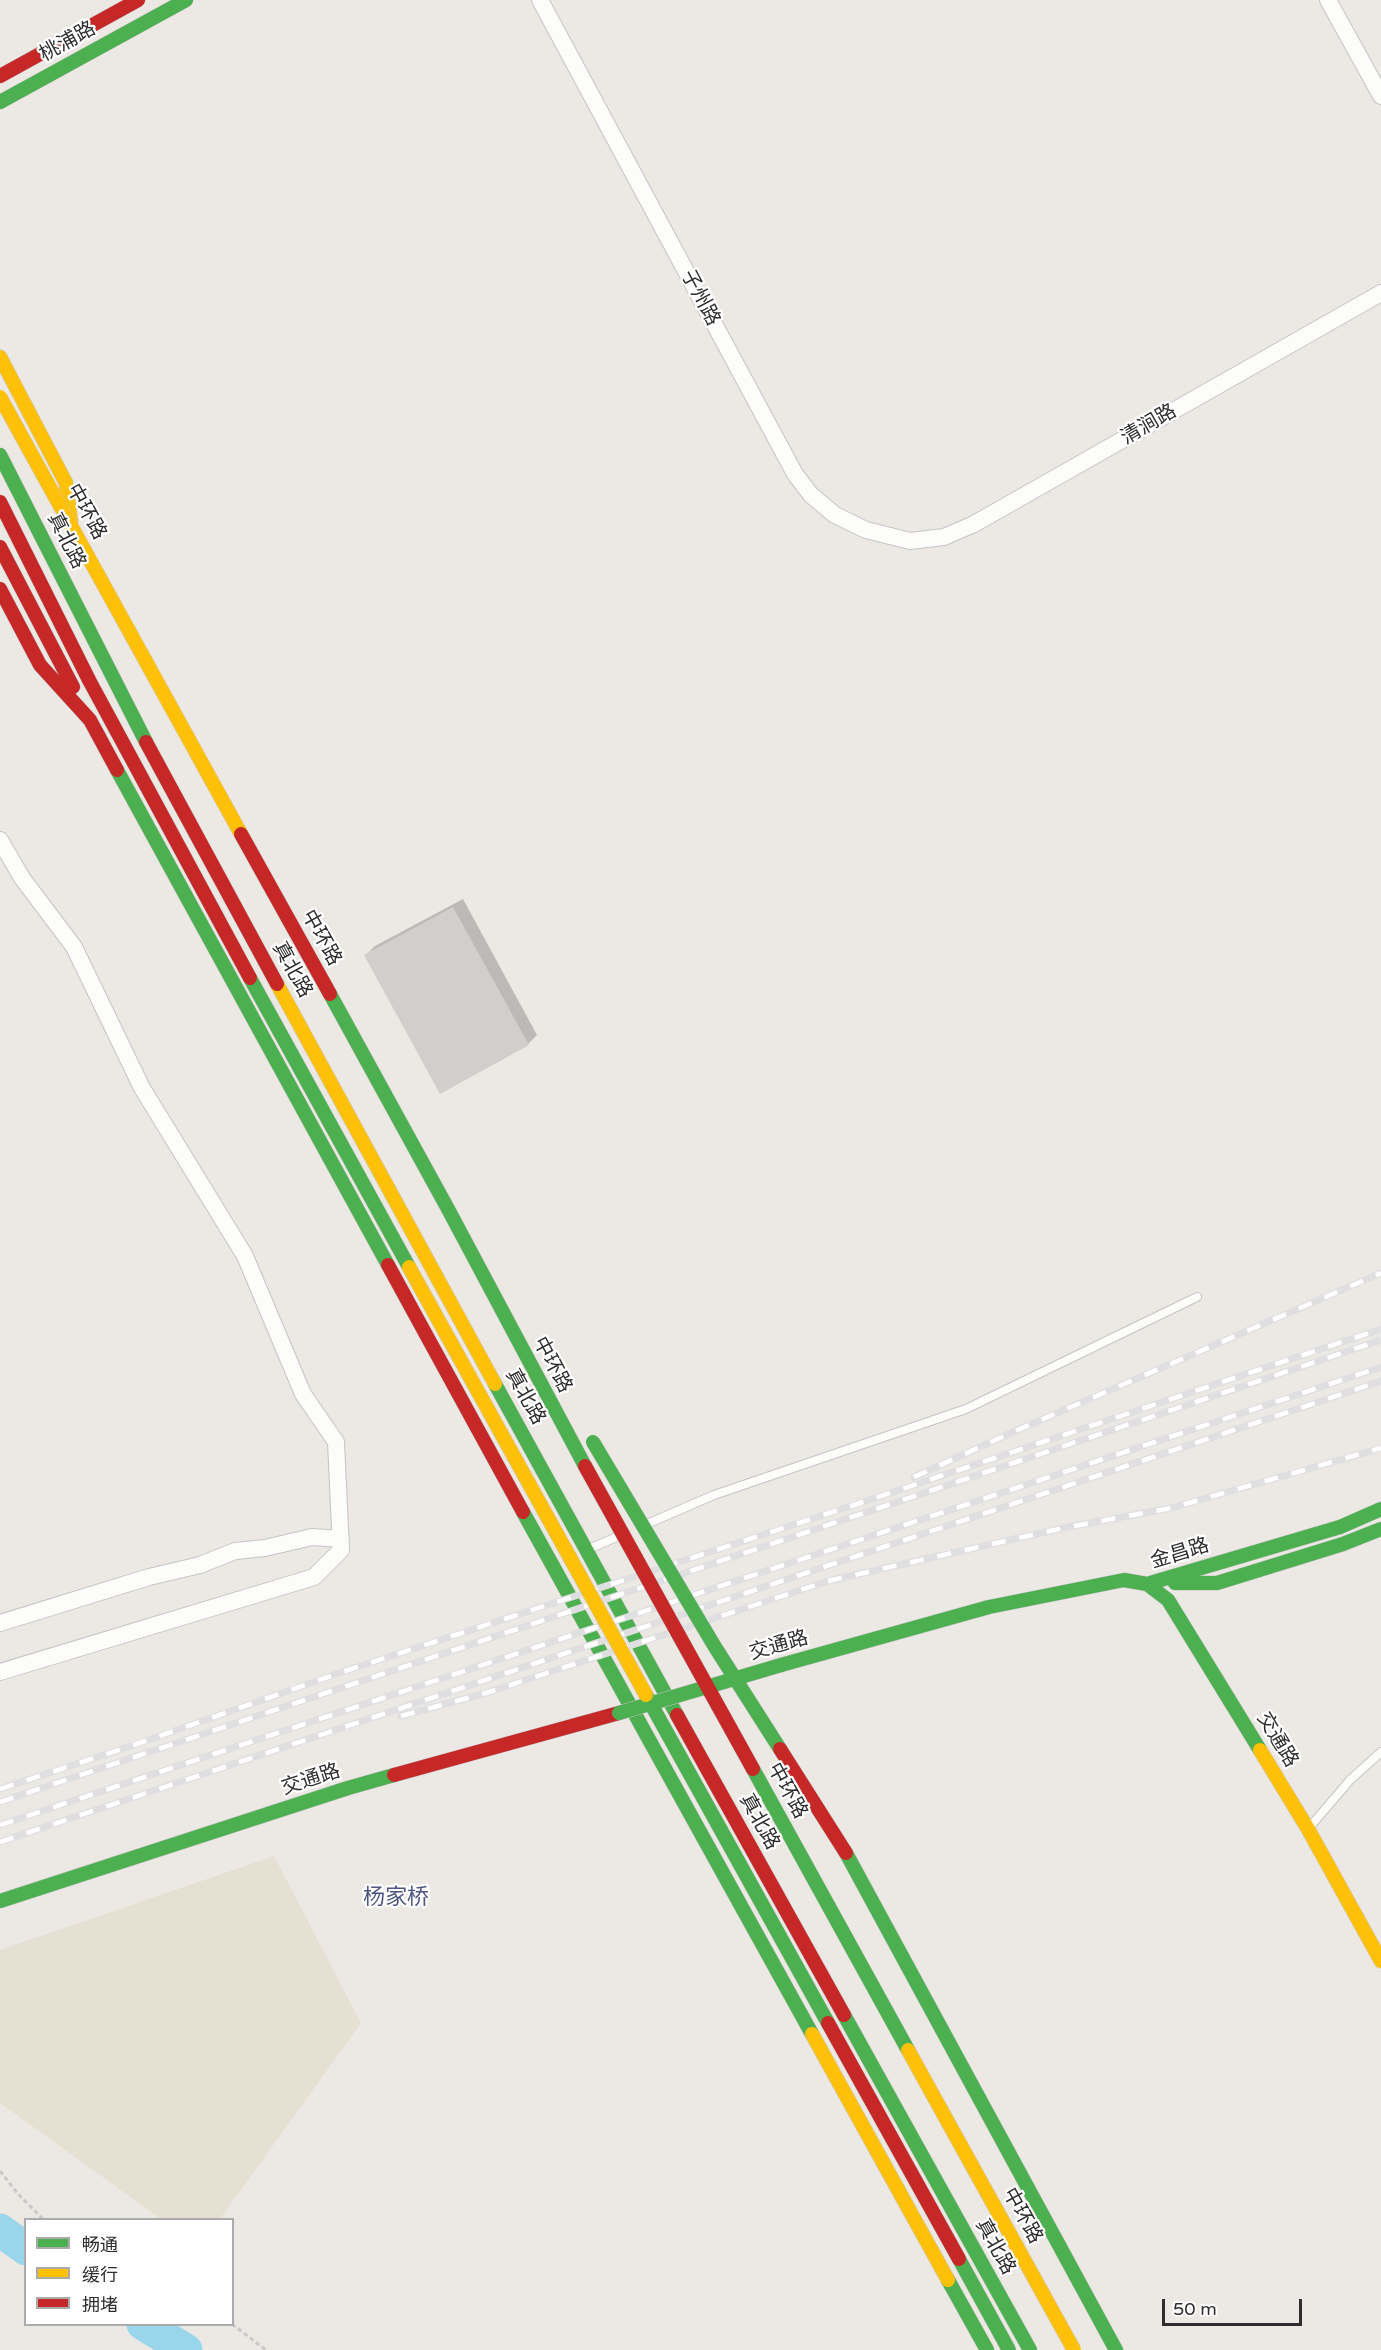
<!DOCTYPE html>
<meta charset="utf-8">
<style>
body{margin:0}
#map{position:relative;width:1381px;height:2350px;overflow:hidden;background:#ece8e4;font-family:"Varela Round","Noto Sans SC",sans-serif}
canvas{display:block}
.legend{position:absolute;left:24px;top:2218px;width:210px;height:108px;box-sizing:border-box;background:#fff;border:2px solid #ababab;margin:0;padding:8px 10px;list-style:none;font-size:18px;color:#2e2e2e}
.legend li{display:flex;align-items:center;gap:12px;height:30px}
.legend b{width:30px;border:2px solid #ababab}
.scale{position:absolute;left:1162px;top:2299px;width:140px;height:27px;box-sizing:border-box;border:3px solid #2e2e2e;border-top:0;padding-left:8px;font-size:18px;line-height:21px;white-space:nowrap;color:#2e2e2e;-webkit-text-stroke:4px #fff;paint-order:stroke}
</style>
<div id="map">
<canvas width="1381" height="2350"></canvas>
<ul class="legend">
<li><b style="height:8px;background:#4caf50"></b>畅通</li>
<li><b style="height:8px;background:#ffc107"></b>缓行</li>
<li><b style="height:8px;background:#c62828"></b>拥堵</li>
</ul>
<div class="scale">50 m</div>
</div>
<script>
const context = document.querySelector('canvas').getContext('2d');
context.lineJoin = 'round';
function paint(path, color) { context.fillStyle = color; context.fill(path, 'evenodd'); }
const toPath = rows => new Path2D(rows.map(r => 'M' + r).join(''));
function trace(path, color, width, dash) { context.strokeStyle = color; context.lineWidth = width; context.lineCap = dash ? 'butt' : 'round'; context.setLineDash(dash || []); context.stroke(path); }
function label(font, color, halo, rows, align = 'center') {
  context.font = font + ' "Varela Round","Noto Sans SC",sans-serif'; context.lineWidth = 4.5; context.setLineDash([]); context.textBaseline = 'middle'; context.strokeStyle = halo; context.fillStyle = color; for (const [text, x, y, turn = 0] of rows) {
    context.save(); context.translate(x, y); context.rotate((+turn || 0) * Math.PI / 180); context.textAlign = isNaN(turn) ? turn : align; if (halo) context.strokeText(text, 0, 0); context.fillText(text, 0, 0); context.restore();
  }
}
const education = toPath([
 [274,1856,361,2023,220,2219,161,2219,0,2103,0,1950]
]);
const shadow = toPath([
 [463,899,537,1035,528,1044,366,955,375,946]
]);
const river = toPath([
 [0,2230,26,2249],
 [143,2324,186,2350]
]);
const building = toPath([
 [453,907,529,1045,440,1094,364,955]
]);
const path = toPath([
 [0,2171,18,2194,44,2220],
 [232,2324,266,2350]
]);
const lane = toPath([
 [647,1524,714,1495,966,1409,1197,1297],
 [589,1549,619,1536],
 [1309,1828,1350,1780,1381,1752]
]);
const street = toPath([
 [540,0,795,474,811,495,835,515,866,530,910,541,944,537,974,524,1381,293],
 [1328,0,1381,96],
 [0,840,22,878,74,947,142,1088,245,1256,303,1394,336,1442,341,1550,314,1577,0,1672],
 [0,1623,149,1577,200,1565,235,1551,265,1548,312,1537,341,1539]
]);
const fast = toPath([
 [0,102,186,0],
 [0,455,146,742],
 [117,770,388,1265],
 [495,1384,677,1715],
 [523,1512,812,2034],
 [1175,1583,1217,1583,1343,1544,1381,1529],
 [1147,1584,1340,1527,1381,1509],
 [781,1665,989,1607,1124,1580,1147,1584,1168,1600,1260,1750],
 [846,1853,1116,2350],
 [0,1901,348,1788,394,1775],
 [844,2015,1030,2350],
 [948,2280,987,2350]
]);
const slow = toPath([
 [0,357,66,483,71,523],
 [277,984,495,1384],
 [1260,1750,1308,1829,1381,1961],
 [812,2034,948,2280]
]);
const jam = toPath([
 [0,76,138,0],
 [0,502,89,680],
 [0,547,73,687],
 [0,589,40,665,90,720,117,770],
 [146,742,277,984],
 [388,1265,523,1512],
 [677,1715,844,2015],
 [394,1775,619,1713]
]);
const rail = toPath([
 [914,1477,1013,1432,1381,1273],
 [401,1716,486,1693,828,1581,1063,1528,1171,1508,1381,1448],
 [0,1789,134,1745,339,1673,854,1505,1381,1329],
 [0,1802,1381,1340],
 [0,1825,1381,1367],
 [0,1842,1381,1381]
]);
const fastBridge = toPath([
 [250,978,409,1267],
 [330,994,448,1209,585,1466],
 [593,1442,715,1647,780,1749],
 [646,1695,828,2023],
 [619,1713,781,1665],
 [753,1769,908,2050],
 [959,2259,1009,2350]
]);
const slowBridge = toPath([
 [0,397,241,834],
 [409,1267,646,1695],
 [908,2050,1074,2350]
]);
const jamBridge = toPath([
 [89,680,250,978],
 [241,834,330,994],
 [585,1466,753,1769],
 [780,1749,846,1853],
 [828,2023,959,2259]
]);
const streetNames = [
 ["桃浦路",68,42,-29],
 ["子州路",700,298,62],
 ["清涧路",1149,425,-30],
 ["中环路",86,512,61],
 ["真北路",66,541,63],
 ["中环路",321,938,61],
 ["真北路",292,970,61],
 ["中环路",552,1365,62],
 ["真北路",525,1397,61],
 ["金昌路",1180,1554,-17],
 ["交通路",779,1646,-16],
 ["交通路",1277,1740,59],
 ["交通路",311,1780,-18],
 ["中环路",787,1791,61],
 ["真北路",759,1822,61],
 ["中环路",1022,2216,61],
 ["真北路",995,2247,61]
];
const quarterNames = [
 ["杨家桥",396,1898]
];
paint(education, '#e6e0d3');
paint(shadow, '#0003');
trace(river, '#99d6ec', 33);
paint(building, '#d1cecb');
trace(lane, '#c5c4c5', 10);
trace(street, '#c5c4c5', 18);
trace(fast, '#c5c4c5', 15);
trace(slow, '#c5c4c5', 15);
trace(jam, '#c5c4c5', 15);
trace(path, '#c9c9c8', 3, [4.5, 3]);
trace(lane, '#fcfcfb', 8);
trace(street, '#fcfcfb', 16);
trace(fast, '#4caf50', 14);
trace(slow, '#ffc107', 14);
trace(jam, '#c62828', 14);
trace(rail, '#dfdfe1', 7);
trace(rail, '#fff', 4.5, [14]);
trace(fastBridge, '#c5c4c5', 15, []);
trace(slowBridge, '#c5c4c5', 15, []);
trace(jamBridge, '#c5c4c5', 15, []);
trace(fastBridge, '#4caf50', 14);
trace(slowBridge, '#ffc107', 14);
trace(jamBridge, '#c62828', 14);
label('20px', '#2e2e2e', '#fff', streetNames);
label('22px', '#4d5680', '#fff', quarterNames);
</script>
